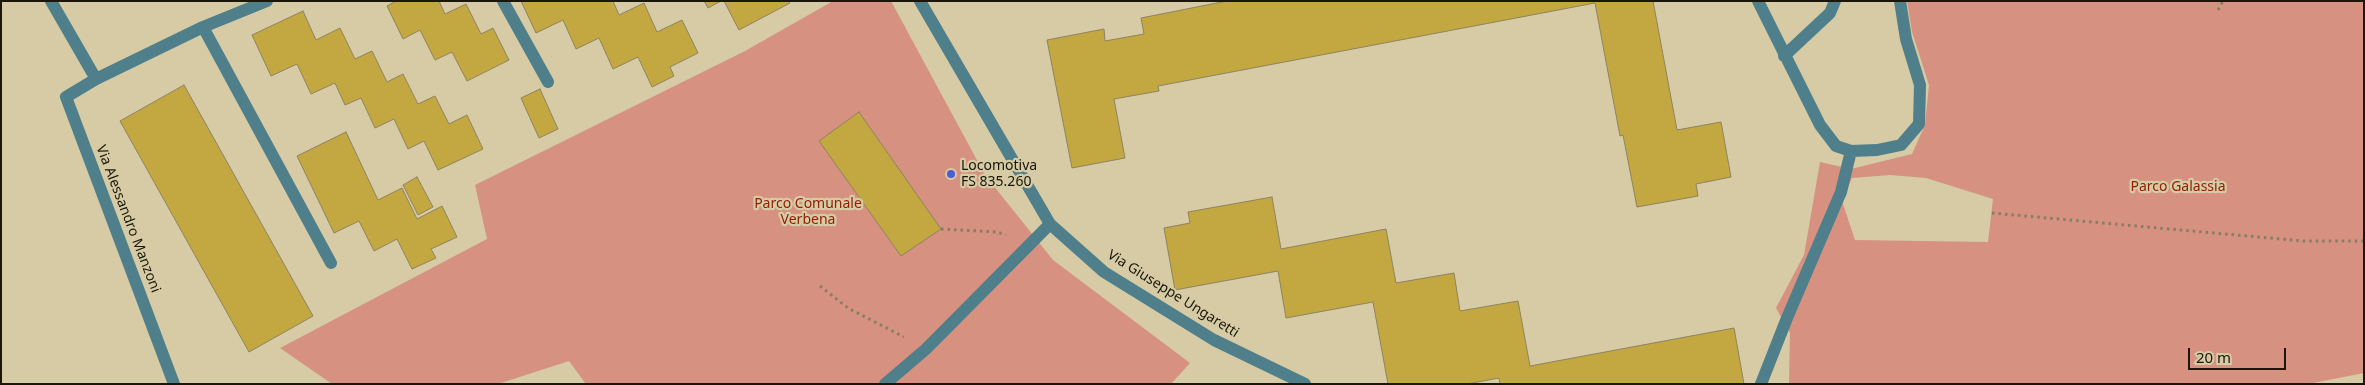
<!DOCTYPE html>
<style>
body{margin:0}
#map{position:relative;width:2365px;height:385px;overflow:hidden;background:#d6cba5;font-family:"Noto Sans",sans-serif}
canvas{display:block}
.frame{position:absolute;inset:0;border:2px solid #1a1608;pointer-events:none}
.scale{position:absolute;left:2188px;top:348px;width:98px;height:22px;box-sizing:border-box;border:2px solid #1a1608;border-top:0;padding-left:6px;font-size:15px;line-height:18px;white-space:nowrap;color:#1a1608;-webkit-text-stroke:4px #d6cba5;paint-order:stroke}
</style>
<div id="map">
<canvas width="2365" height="385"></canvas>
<div class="frame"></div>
<div class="scale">20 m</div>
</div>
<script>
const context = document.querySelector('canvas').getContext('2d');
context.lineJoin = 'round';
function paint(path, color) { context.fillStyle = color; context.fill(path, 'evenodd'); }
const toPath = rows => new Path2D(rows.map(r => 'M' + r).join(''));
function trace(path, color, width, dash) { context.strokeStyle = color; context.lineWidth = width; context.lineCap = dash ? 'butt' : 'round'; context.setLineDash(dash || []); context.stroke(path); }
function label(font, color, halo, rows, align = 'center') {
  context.font = font + ' "Noto Sans",sans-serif'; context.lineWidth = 4.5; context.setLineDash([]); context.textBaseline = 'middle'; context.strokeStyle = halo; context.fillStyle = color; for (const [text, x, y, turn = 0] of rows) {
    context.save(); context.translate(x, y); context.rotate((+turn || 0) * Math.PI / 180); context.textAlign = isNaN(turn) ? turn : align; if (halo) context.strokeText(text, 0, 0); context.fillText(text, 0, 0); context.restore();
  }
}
const green = toPath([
 [833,1,891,1,985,175,1053,260,1190,363,1171,384,586,384,569,361,498,384,332,384,280,348,487,239,475,185,745,51],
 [1907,1,2364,1,2364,373,2308,384,1789,384,1790,333,1776,308,1804,255,1820,162,1851,169,1912,154,1925,125,1929,85,1912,32],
 [1890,175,1926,178,1993,199,1988,242,1855,240,1842,201,1852,178]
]);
const building = toPath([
 [396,1,439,1,445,14,466,4,481,34,493,28,509,60,467,81,452,52,435,60,420,30,403,39,387,6,396,1],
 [521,1,613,1,619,15,644,3,657,32,682,20,698,53,670,67,674,76,652,87,638,57,613,69,599,38,576,49,563,20,536,33,521,1],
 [704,1,721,1,708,8,704,1],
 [724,1,788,1,790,3,739,30,724,1],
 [1227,1,1653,1,1677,130,1721,122,1731,177,1696,184,1698,196,1637,207,1623,135,1620,136,1595,3,1158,86,1159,91,1114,99,1125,158,1072,168,1047,40,1104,29,1105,41,1144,34,1141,18,1227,1],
 [303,11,316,40,340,28,355,59,372,51,387,82,403,74,418,104,435,96,449,124,467,115,483,149,438,170,424,141,408,149,394,119,375,128,361,98,345,105,335,83,311,94,297,64,271,76,252,35,303,11],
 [184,85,313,316,249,352,120,121,184,85],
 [540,89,558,129,539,138,521,98,540,89],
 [859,112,941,229,901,256,819,141,859,112],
 [346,132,378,200,402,188,417,219,442,206,457,237,431,249,436,258,412,269,397,239,374,251,359,221,334,233,297,156,346,132],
 [417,177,433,207,418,215,403,185,417,177],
 [1272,197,1281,249,1386,229,1396,283,1454,273,1460,311,1518,301,1530,366,1734,328,1744,384,1500,384,1499,378,1467,384,1388,384,1373,302,1286,318,1278,271,1175,290,1164,228,1190,223,1188,212,1272,197]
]);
const path = toPath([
 [2218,10,2223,1],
 [1992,213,2303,241,2364,241],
 [941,229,997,232,1006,235],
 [820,286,848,308,904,337]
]);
const minor = toPath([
 [51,1,96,79,203,27,267,1],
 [503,1,548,82],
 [920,1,1050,224,1104,272,1214,340,1305,384],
 [1758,1,1820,125,1836,146,1851,151,1877,150,1901,145,1919,124,1920,85,1906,39,1900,1],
 [203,27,331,263],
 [1784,56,1830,13,1835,1],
 [96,79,66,97,174,384],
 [885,384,926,349,1050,224],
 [1761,384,1787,318,1841,192,1851,151]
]);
const markers = [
 [951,174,5,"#4e5cd1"]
];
const poiNames = [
 ["Locomotiva",961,166],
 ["FS 835.260",961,182]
];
const parkNames = [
 ["Parco Galassia",2178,187],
 ["Parco Comunale",808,204],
 ["Verbena",808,220]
];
const streetNames = [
 ["Via Alessandro Manzoni",128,219,69],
 ["Via Giuseppe Ungaretti",1173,294,32]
];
paint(green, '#d79181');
paint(building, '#c3a741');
trace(building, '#8d8360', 1);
trace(path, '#867e62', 3, [2.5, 4]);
trace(minor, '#4e7f8a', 12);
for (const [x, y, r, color] of markers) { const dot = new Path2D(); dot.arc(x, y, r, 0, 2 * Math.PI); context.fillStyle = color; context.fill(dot); trace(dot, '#d6cba5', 2); }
label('14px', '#1a1608', '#d6cba5', poiNames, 'left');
label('14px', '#922005', '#d6cba5', parkNames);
label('14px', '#1a1608', '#d6cba5', streetNames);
</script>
